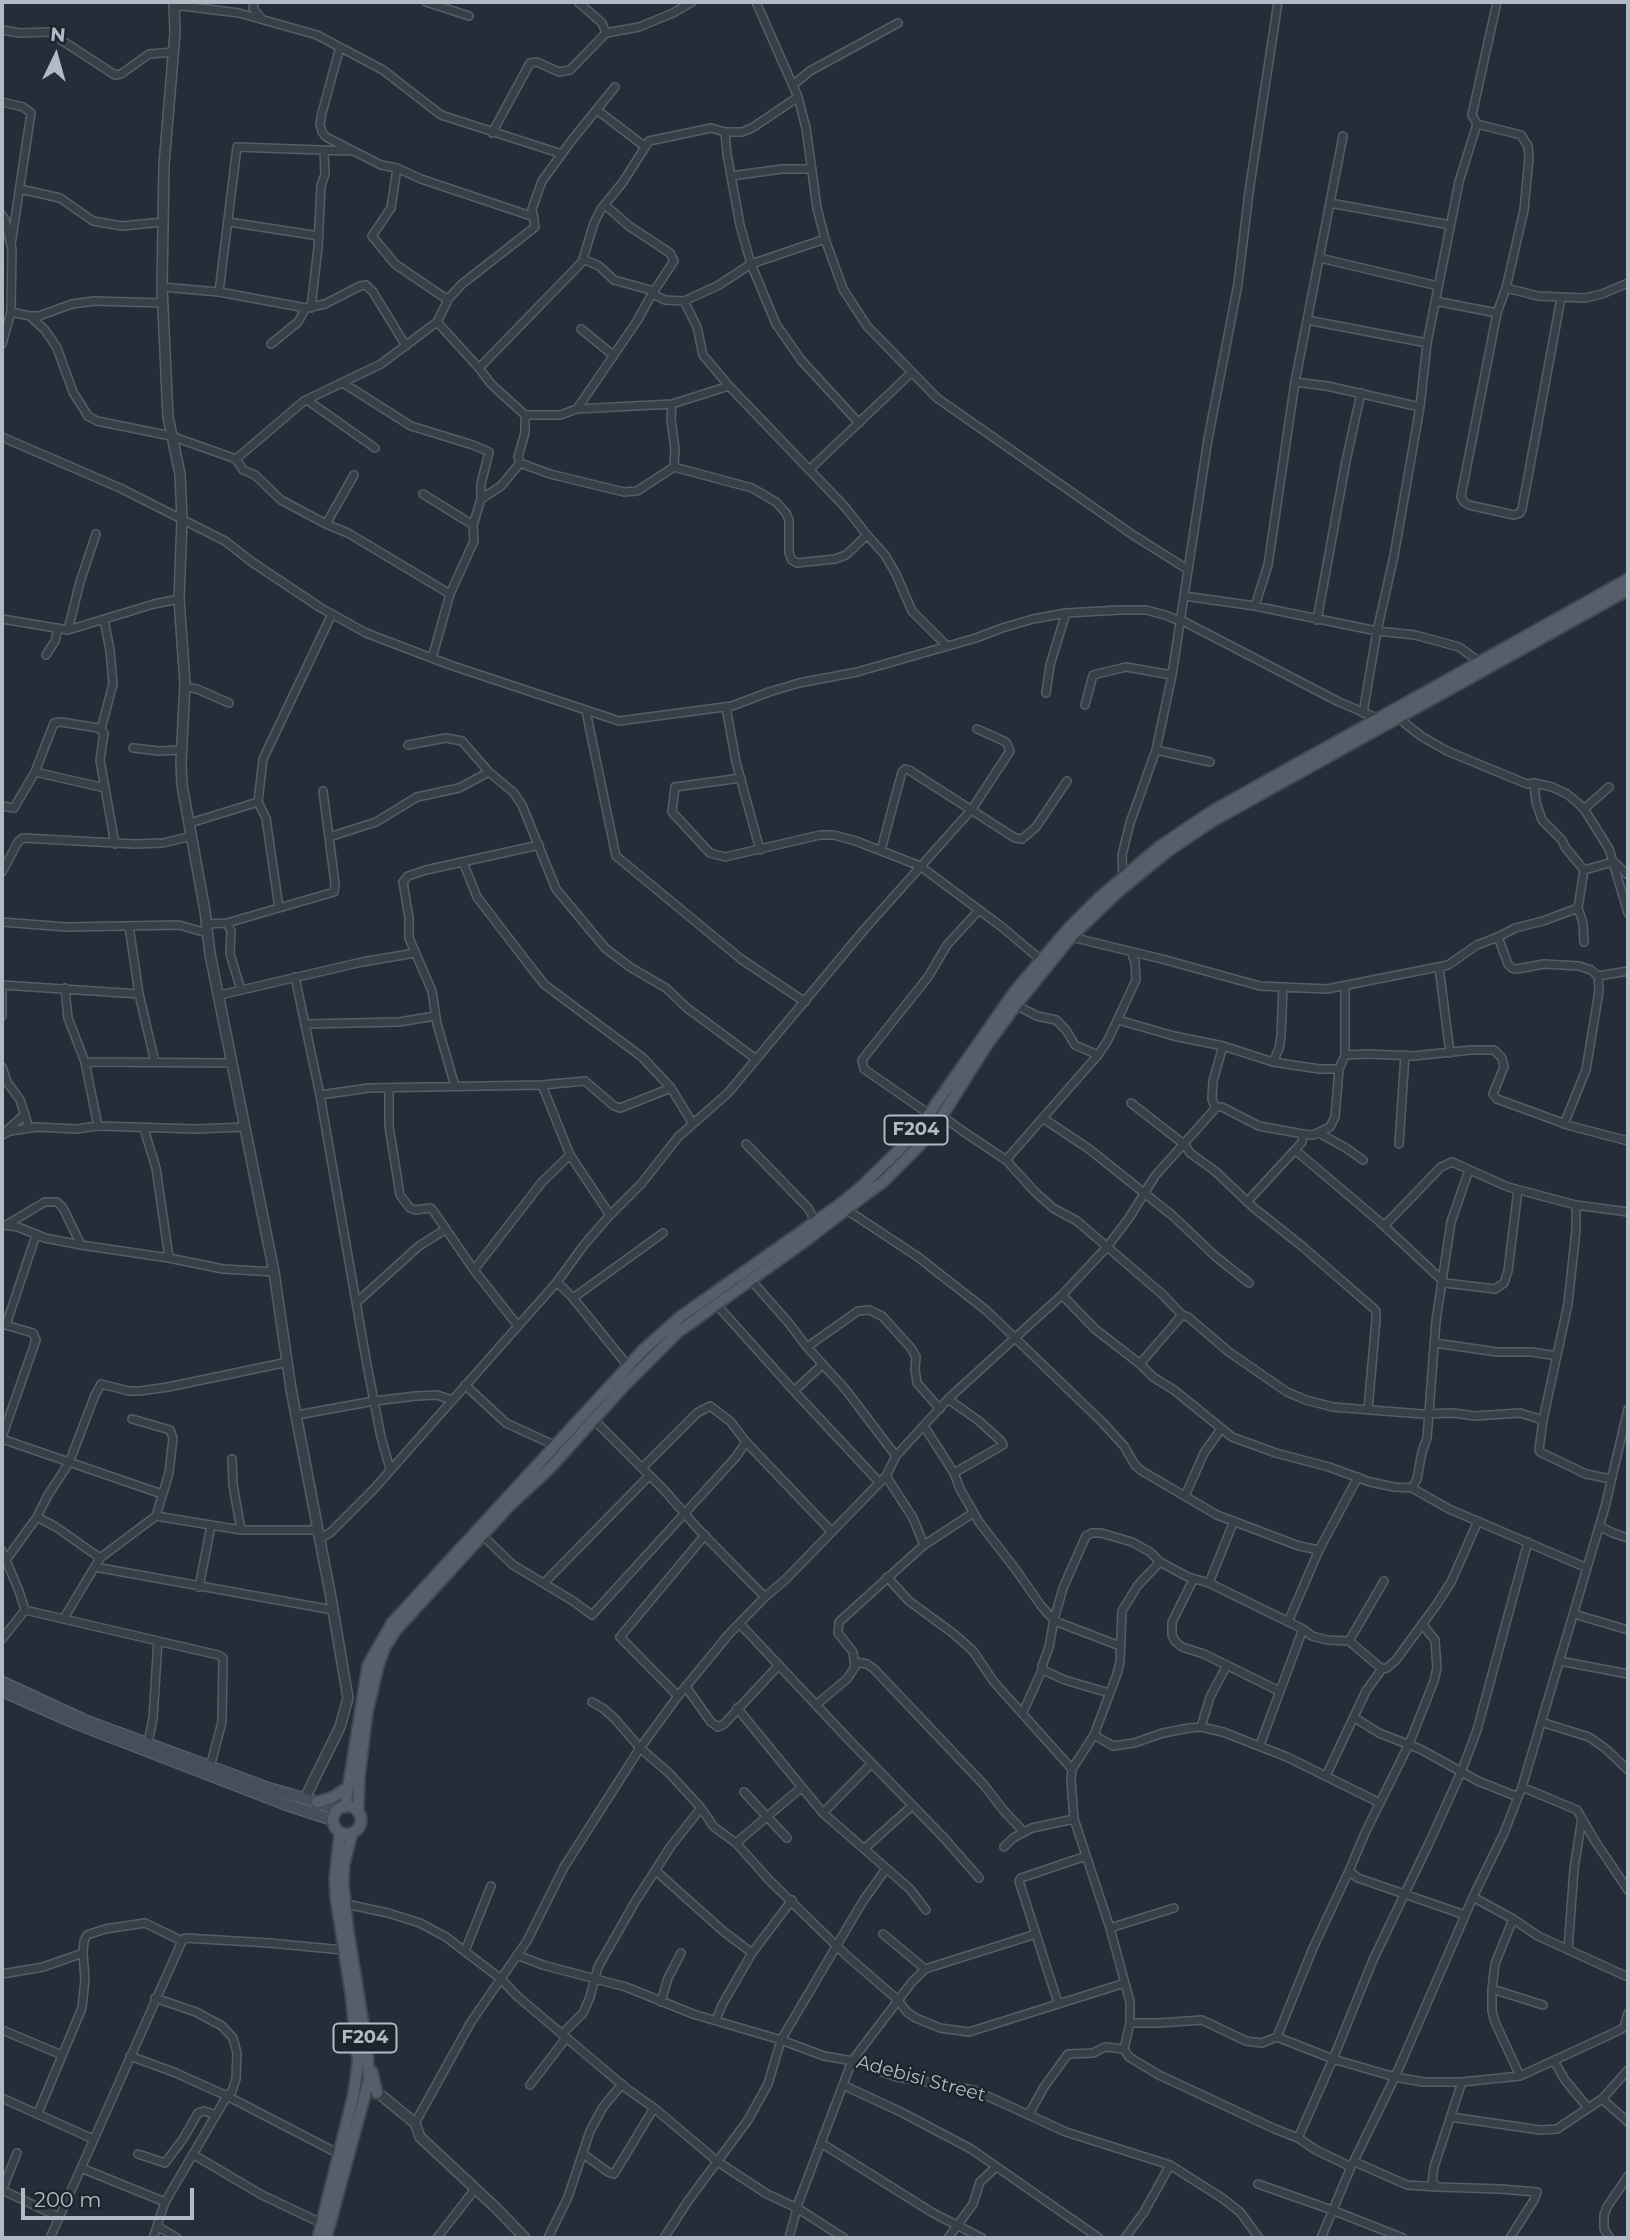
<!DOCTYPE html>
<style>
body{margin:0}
#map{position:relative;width:1630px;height:2240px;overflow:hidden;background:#232e39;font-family:Montserrat,sans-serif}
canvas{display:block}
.frame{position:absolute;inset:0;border:4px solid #b2bbc5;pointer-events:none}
.north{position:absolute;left:21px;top:21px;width:70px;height:70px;-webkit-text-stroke:5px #1c252e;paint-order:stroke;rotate:5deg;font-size:19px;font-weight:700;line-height:28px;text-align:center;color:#b2bbc5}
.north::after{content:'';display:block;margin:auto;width:24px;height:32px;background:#b2bbc5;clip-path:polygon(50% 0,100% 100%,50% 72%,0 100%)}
.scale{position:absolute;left:21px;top:2188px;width:173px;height:32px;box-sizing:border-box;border:4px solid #b2bbc5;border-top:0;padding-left:9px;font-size:21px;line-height:24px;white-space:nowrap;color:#b2bbc5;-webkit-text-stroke:5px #1c252e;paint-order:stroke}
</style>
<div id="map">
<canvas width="1630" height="2240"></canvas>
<div class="frame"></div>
<div class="north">N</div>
<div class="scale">200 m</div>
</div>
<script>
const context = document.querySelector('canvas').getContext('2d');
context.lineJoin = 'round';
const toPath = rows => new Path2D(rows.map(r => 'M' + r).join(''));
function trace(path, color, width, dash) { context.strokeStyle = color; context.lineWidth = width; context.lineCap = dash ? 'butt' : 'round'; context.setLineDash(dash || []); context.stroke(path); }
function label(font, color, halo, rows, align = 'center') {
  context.font = font + ' Montserrat,sans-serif'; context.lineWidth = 5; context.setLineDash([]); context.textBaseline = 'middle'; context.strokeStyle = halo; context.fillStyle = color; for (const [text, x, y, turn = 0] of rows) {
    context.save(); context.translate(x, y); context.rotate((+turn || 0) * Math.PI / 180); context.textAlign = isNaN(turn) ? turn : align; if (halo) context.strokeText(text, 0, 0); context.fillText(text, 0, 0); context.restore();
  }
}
const minor = toPath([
 [254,2,253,8,261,18],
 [426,2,469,16],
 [578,2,602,23,606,33],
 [756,2,798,97,806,128,817,208,825,239,843,289,867,326,937,398,1133,535,1187,569],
 [175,7,182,6,239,13,317,35,383,70,441,115,562,154],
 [2,30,20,33,49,32,115,75,121,74,149,54,174,52],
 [340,47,322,113,320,124,322,132,326,137,381,165,397,168,421,179,534,217],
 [794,84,810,71,898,23],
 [2,102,23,107,31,113,11,245],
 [597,110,644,146],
 [1477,124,1521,135,1528,146,1529,158,1524,210,1506,288,1497,313,1463,486,1461,497,1464,502,1469,505,1514,515,1520,513,1522,509,1561,298],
 [725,132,727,154,740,225,751,264,776,324,801,360,859,423],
 [492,133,530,63,537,62,559,72,570,70,606,33,639,27,673,13,692,2],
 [397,168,391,208,372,236,395,264,448,300],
 [731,176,782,169,812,169],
 [20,189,60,198,93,221,122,226,163,222],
 [1330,203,1450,225],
 [2,215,5,220,12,250,11,312,2,344],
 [229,222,319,236],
 [1320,258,1438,286],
 [583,259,599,266,614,280,654,291],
 [162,287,219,292,306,308,325,304,360,286,366,285,373,292,406,346],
 [1506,288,1538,296,1585,298,1602,294,1628,283],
 [219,292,237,147,348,151],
 [652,294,665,300,684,301,719,285,751,264,825,239],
 [684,301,697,327,703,355,729,386,845,507,867,535],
 [1435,301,1497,313],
 [311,308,318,247,321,186,325,174,324,151],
 [11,312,30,316,39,316,72,304,94,301,163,303],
 [30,316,45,330,57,348,73,392,88,416,97,421,171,436,236,459,304,401,381,364,437,322,449,298,462,284,535,227,532,209,542,181,572,140,615,87],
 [1307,320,1427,343],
 [437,322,479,368,491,384,525,415,525,433,518,457,520,463,501,486,481,499],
 [581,329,613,355],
 [271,344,298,322,306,308],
 [479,368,582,262,594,223,601,209,623,182,649,141,711,128,725,132,742,132,752,128,798,97],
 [1295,382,1327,386,1420,407],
 [343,383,411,426,473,445,489,452,481,484,481,499,473,525,474,541,450,594,432,658],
 [307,400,375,448],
 [672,404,671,419,675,449,674,467],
 [577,409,672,404,729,386],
 [525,415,560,415,577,409,637,321,652,294,674,261,670,253,629,226,605,205],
 [2,437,120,488,225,541,252,562,321,608,366,633,450,665,619,721,732,706,769,692,799,683,857,672,976,638,1002,628,1033,619,1066,613,1120,610,1146,610,1165,615,1180,621,1179,619,1339,702,1377,718],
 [236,459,243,470,255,475,281,500,326,524,348,533,450,594],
 [520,463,550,474,624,492,637,491,674,467,752,488,776,502,786,513,789,520,789,553,792,560,797,563,835,559,846,555,867,535,885,555,896,574,912,611,947,646],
 [809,470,911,373],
 [423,494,473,525],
 [326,524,354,475],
 [1184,596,1255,606,1377,631,1415,635,1459,647,1480,662],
 [1255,606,1268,565,1295,382,1343,136],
 [2,619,68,630,154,604,179,599],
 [1317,620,1346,461,1361,393],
 [68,630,80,582,96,534],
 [46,655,55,641,58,628],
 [185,687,197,689,229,703],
 [1046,693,1050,665,1066,613],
 [1085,705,1093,675,1126,667,1172,675],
 [726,707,736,762,760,850],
 [586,711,616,856,741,959,805,1002],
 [1363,713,1377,631,1394,556,1420,407,1427,343,1459,182,1477,124,1472,115,1497,2],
 [1397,717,1421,736,1447,751,1527,784,1534,783,1552,787,1567,794,1578,803,1584,809,1609,849,1628,913],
 [101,729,113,684,110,650,104,620],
 [408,745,446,738,462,741,489,772,513,792,522,805,556,889,605,948,630,967,666,988,687,1008,756,1059],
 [133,748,159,751,182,750],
 [1156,750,1210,762],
 [35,772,54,723,61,722,98,728,104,733,100,760,105,788],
 [741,778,675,787,672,812,710,853,725,857,820,835,834,835,856,841,920,866,1002,927,1041,960],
 [1534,783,1536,802,1542,820,1562,840,1565,847,1584,870],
 [323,791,329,837],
 [2,806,14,808,35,772,105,788,115,844],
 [1584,809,1609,787],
 [190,823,258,802],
 [881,850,902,772,905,769,909,770,1015,838,1022,839,1036,827,1067,781],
 [463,862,477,897,536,974,545,985,642,1057,671,1088,693,1124],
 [1614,862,1628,875],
 [2,872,18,842,23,838,134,844,163,843,192,836],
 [1123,877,1122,855,1130,823,1156,750,1172,675,1208,439,1238,284,1249,192,1278,2],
 [279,908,266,818,258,802,263,759,332,614],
 [1578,908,1583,923,1584,942],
 [2,922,66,927,179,925,207,933],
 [227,923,231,931,230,954,241,990],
 [206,924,227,923,334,892,335,884,329,837,376,822,417,797,459,788,489,772],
 [129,926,139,994,155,1062],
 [1071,937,1162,959,1260,986,1327,989,1448,965,1477,945,1498,937,1515,928,1543,921,1578,908,1584,870,1613,862],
 [1498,937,1508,964,1512,968,1517,969,1544,964,1579,966,1591,970,1598,976,1599,991,1586,1070,1564,1124],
 [1439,967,1450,1053],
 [1598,976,1628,971],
 [295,977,320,1095,367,1365,381,1437,390,1469],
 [2,985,139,994],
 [2,985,2,1016],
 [65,988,68,1018,85,1062,98,1126],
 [220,995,362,962,415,953],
 [1016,1005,1037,1016,1056,1020,1066,1030,1075,1045,1098,1055],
 [1118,1020,1174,1036,1223,1046,1273,1062,1319,1069,1339,1069],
 [307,1024,399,1022,435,1016],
 [1345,1055,1369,1054,1413,1056,1471,1050,1494,1050,1502,1058,1504,1067,1493,1094,1497,1099,1571,1126,1628,1141],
 [85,1062,233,1063],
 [1273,1062,1279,1049,1281,1036,1283,987],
 [2,1067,7,1082,20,1100,29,1128],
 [542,1085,570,1155,610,1215],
 [455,1086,437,1024,432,991,409,938,409,918,403,882,408,876,426,870,539,845],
 [389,1089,389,1126,400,1195,410,1208,416,1210,430,1208,432,1209,474,1270,518,1326],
 [320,1095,369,1088,542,1085,585,1081,614,1106,620,1108,671,1088],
 [1131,1103,1185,1145,1190,1153,1215,1171,1254,1208,1303,1247,1372,1307,1376,1311,1376,1320,1368,1409],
 [1215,1107,1222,1107,1259,1126,1303,1134,1313,1135,1330,1127,1335,1117,1339,1069,1345,1055,1345,986],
 [929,1114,864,1069,862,1060,928,977,947,945,979,910],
 [942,1116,964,1132,1006,1160,1035,1192,1053,1208,1077,1221,1162,1294,1182,1315,1188,1317,1229,1352,1287,1392,1306,1400,1333,1407,1422,1414,1454,1413,1474,1416,1520,1413,1543,1420],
 [1044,1119,1089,1149,1173,1216,1215,1256,1249,1283],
 [144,1129,156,1168,169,1258],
 [5,1132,25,1114],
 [1319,1133,1346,1148,1363,1160],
 [2,1135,10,1131,37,1127,76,1129,98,1126,197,1129,244,1127],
 [746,1144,808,1208,815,1221],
 [1399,1144,1405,1055],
 [1295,1150,1380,1222,1445,1283,1495,1289,1504,1283,1508,1271,1518,1190],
 [1006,1160,1098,1055,1108,1040,1136,980,1135,962,1131,952],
 [1247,1202,1295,1150,1302,1142,1303,1134],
 [1576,1205,1576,1230,1568,1304,1543,1420,1539,1450,1540,1452,1586,1474,1611,1479],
 [847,1210,918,1257,987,1311,1102,1422,1124,1446,1135,1465,1142,1471,1217,1515,1299,1546,1319,1550],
 [2,1225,18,1227,45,1238,81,1245,169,1258,223,1269,274,1272],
 [6,1225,45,1202,57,1202,63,1208,81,1245],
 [1384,1226,1441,1167,1452,1162,1508,1187,1576,1205,1628,1212],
 [474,1270,542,1182,570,1155],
 [750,1279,788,1322,807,1347,846,1390,896,1456],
 [557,1282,573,1298,628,1366],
 [1062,1295,1095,1329,1140,1364,1153,1377,1174,1390,1232,1437,1276,1453,1329,1467,1370,1482,1394,1487,1412,1488,1449,1509,1587,1568],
 [573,1298,663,1233],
 [357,1302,419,1246,446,1229],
 [717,1305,794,1391,879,1482],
 [2,1324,33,1333,36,1340,2,1437],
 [6,1325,36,1235],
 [1435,1343,1497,1352,1532,1352,1557,1356],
 [807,1347,858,1311,869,1310,882,1316,911,1348,916,1357,915,1369,917,1383,940,1409],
 [1140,1364,1182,1315],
 [465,1385,506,1423,554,1445],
 [794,1391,822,1365],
 [948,1399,979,1421,1001,1441,1003,1445,954,1473],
 [297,1415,374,1401,416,1396,437,1395,452,1400],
 [593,1419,665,1491,699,1530,765,1597],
 [924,1426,954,1473,960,1489,979,1522,1016,1570,1042,1607,1054,1620,1060,1623,1120,1646],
 [2,1439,162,1494],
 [232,1459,233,1485,241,1530],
 [642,1468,697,1413,710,1406,730,1421,746,1442,832,1532],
 [1412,1488,1417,1479,1422,1452,1427,1438,1436,1321,1451,1222,1469,1170],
 [1185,1496,1204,1453,1221,1429],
 [156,1516,241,1530,318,1530],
 [1599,1526,1613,1533,1628,1538],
 [483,1536,513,1565,573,1601,592,1615,736,1457,746,1442],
 [320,1539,331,1532,373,1490,557,1282,584,1245,610,1215,642,1183,678,1137,728,1093,863,931,972,809,1010,751,1006,742,977,729],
 [924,1545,973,1513],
 [2,1551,19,1591,25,1610,2,1639],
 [100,1558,56,1527,37,1517,48,1495,69,1463,95,1395,101,1384,129,1391,140,1391,168,1387,288,1362],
 [6,1560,37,1517],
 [1160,1562,1138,1585,1122,1611,1120,1662,1117,1674,1094,1735,1072,1769,1071,1780,1074,1819,1110,1928,1130,2002,1130,2023,1124,2049,1129,2057,1159,2075,1275,2129,1298,2138,1316,2150,1351,2167],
 [95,1567,333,1610],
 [887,1577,909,1601,954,1634,973,1651,994,1682,1072,1769],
 [1193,1580,1172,1622,1172,1635,1175,1641,1182,1647,1204,1654,1279,1691],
 [544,1583,649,1476],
 [1209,1583,1234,1521],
 [199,1587,211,1526],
 [25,1610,218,1655,223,1658,222,1722,210,1767],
 [1574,1614,1628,1630],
 [64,1618,100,1558,156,1516,169,1473,173,1438,170,1430,132,1419],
 [1288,1622,1319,1550,1358,1477],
 [740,1624,850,1741,944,1838,979,1878],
 [1349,1641,1384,1581],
 [1560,1661,1628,1674],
 [856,1662,867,1664,874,1669,984,1785,1004,1811,1024,1832],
 [686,1687,711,1722,718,1727,724,1724,779,1665],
 [1109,1693,1065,1680,1045,1671,1042,1666,1049,1647,1054,1620,1063,1588,1086,1536,1092,1533,1101,1533,1132,1542,1150,1552,1160,1562,1188,1577,1209,1583,1303,1629,1312,1636,1327,1640,1349,1641,1382,1669],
 [678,1696,620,1637,705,1535],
 [592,1702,604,1709,615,1719,640,1748,669,1773,701,1808,714,1827,736,1843,770,1881,846,1955,898,2000,907,2012,916,2018,940,2028,969,2032,1125,1983],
 [817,1704,847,1679,855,1667,853,1652,838,1633,839,1622,924,1545,913,1518,886,1476],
 [737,1708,823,1813,910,1889,926,1910],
 [1023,1712,1043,1668],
 [1355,1718,1379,1733,1420,1749,1478,1781,1518,1797],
 [1541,1722,1589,1737,1606,1749,1628,1770],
 [1201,1727,1210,1697,1227,1665],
 [1094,1735,1113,1746,1134,1743,1163,1733,1189,1728,1201,1727,1223,1732,1287,1757,1380,1803],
 [148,1743,153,1718,158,1641],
 [1260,1745,1303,1629],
 [1326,1776,1366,1691,1382,1669,1387,1668,1396,1660,1437,1604,1451,1582,1478,1521],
 [1522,1787,1577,1810,1595,1841,1628,1890],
 [744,1792,787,1838],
 [823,1813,871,1764],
 [736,1843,802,1787],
 [1004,1847,1013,1838,1032,1828,1074,1819],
 [865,1848,912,1806],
 [656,1871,723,1931,752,1953],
 [1349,1871,1358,1878,1465,1915],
 [1473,1897,1513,1919,1538,1936,1628,1977],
 [346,1904,388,1913,420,1923,446,1937,501,1979,517,1996,627,2089,654,2108,718,2162,767,2194,797,2208,844,2238],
 [1513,1919,1495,1964,1492,1989,1492,2011,1495,2022,1520,2076],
 [1110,1928,1174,1908],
 [883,1934,925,1969],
 [1568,1950,1574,1869,1582,1818],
 [465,1951,491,1886],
 [517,1955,543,1965,626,1987,693,2014,781,2040,824,2056,865,2063,882,2072,897,2077,974,2090,1066,2132,1170,2165,1222,2198,1240,2212,1259,2238],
 [2,1974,43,1967,83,1953],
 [1492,1989,1543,2005],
 [661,2002,668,1978,681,1953],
 [1058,2003,1019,1881,1021,1878,1086,1856],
 [716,2020,722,2005,752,1953,792,1900],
 [1130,2023,1158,2023,1202,2020,1246,2041,1262,2043,1277,2037,1333,2059,1395,2077,1423,2082,1462,2082,1520,2076,1620,2030,1624,2027,1628,2013],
 [2,2030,62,2055],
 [562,2034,583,2013,590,1997,598,1967,635,1902,671,1846,701,1808],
 [1277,2037,1313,1948,1349,1871,1365,1833,1409,1744,1434,1681,1437,1668,1435,1640,1422,1624],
 [130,2056,176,2073,227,2096,339,2154],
 [1554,2061,1565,2080,1588,2108],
 [1462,2082,1434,2167,1432,2182,1438,2187,1500,2189,1537,2192,1534,2200,1510,2238],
 [530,2085,566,2038],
 [843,2085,903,2113,971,2149,1099,2238],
 [2,2098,93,2139],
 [1602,2099,1628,2122],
 [38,2113,82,2008,85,1979,83,1953,84,1941,87,1935,105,1929,145,1923,182,1941],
 [1029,2114,1044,2087,1068,2054,1093,2053,1105,2047,1124,2049],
 [1451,2117,1540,2130,1557,2129,1602,2099,1628,2070],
 [415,2123,471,2022,527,1941,564,1867,640,1748,678,1696,729,1634,765,1597,786,1579,886,1476,896,1456,948,1399,1062,1295,1107,1247,1129,1218,1155,1176,1213,1111,1215,1107,1212,1099,1213,1081,1223,1046],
 [1298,2138,1333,2059,1373,1960,1430,1841,1462,1770,1477,1730,1528,1542],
 [821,2143,933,2213,982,2238],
 [138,2154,165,2163,183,2139,198,2113,204,2111,216,2115],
 [583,2154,608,2172,614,2174,654,2108],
 [194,2155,262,2195,321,2223],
 [1355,2162,1407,2185,1437,2187],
 [81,2168,165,2202],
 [1258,2184,1332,2210,1403,2238],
 [2,2190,59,2217],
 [2,2190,17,2153],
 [157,2226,177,2238],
 [50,2238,182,1941,185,1938,269,1943,343,1950],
 [153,2238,165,2202,227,2096,232,2091,236,2079,237,2053,233,2038,222,2026,196,2012,155,1998],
 [437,2238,475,2189],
 [548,2238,568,2197,590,2131,603,2107,622,2084],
 [664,2238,688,2201,748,2120,768,2084,781,2040,863,1901,886,1869],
 [789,2238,799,2201,852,2061,912,1982,925,1969,1036,1934],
 [948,2238,973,2204,980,2182,996,2167],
 [1125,2238,1144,2212,1170,2165],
 [1321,2238,1351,2167,1395,2077,1473,1897,1504,1833,1522,1787,1605,1507,1628,1409],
 [1610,2238,1604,2229,1604,2215,1607,2207,1628,2176]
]);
const tertiary = toPath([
 [174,2,175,33,164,165,162,287,168,417,180,474,182,520,179,599,185,683,181,763,182,785,205,911,210,954,274,1272,291,1389,331,1598,348,1698,340,1727,305,1798],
 [372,2091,382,2096,415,2123,420,2137,496,2208,525,2238]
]);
const secondary = toPath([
 [2,1682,84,1720,271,1789,317,1802,337,1810],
 [2,1691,75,1723,287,1805,333,1820]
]);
const primary = toPath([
 [317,1802,333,1797,347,1788],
 '333 1820a14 14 0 1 1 28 0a14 14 0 1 1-28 0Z',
 [345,1807,368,1665,392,1623,644,1349,680,1317,839,1205,860,1188,907,1142,929,1114,1015,991,1068,929,1101,896,1159,847,1214,810,1628,579],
 [358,1812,359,1778,367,1713,378,1666,385,1647,396,1630,510,1505,550,1468,625,1385,678,1332,808,1239,865,1195,883,1182,921,1144,942,1116,986,1046,1016,1005,1071,937,1119,891,1168,851,1211,822,1628,590],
 [372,2072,377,2093],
 [318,2238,354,2093,358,2062,351,1994,336,1898,335,1879,340,1832],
 [326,2238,369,2080,367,2048,348,1930,343,1883,344,1864,352,1833]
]);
const shields = [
 [916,1130,63],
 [365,2038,63]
];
const shieldNames = [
 ["F204",916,1130],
 ["F204",365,2038]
];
const streetNames = [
 ["Adebisi Street",921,2079,15]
];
trace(minor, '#555e67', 10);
trace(tertiary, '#555e67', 12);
trace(secondary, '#555e67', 13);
trace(primary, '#404952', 14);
trace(minor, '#374049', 7);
trace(tertiary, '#374049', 9);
trace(secondary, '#454f5c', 10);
trace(primary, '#555f69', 10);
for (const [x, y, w] of shields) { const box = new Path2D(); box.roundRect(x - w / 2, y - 14.5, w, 29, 5); context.fillStyle = '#1c252e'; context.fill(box); trace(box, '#b2bbc5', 2); }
label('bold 18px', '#b2bbc5', null, shieldNames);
label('19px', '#b2bbc5', '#1c252e', streetNames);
</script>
